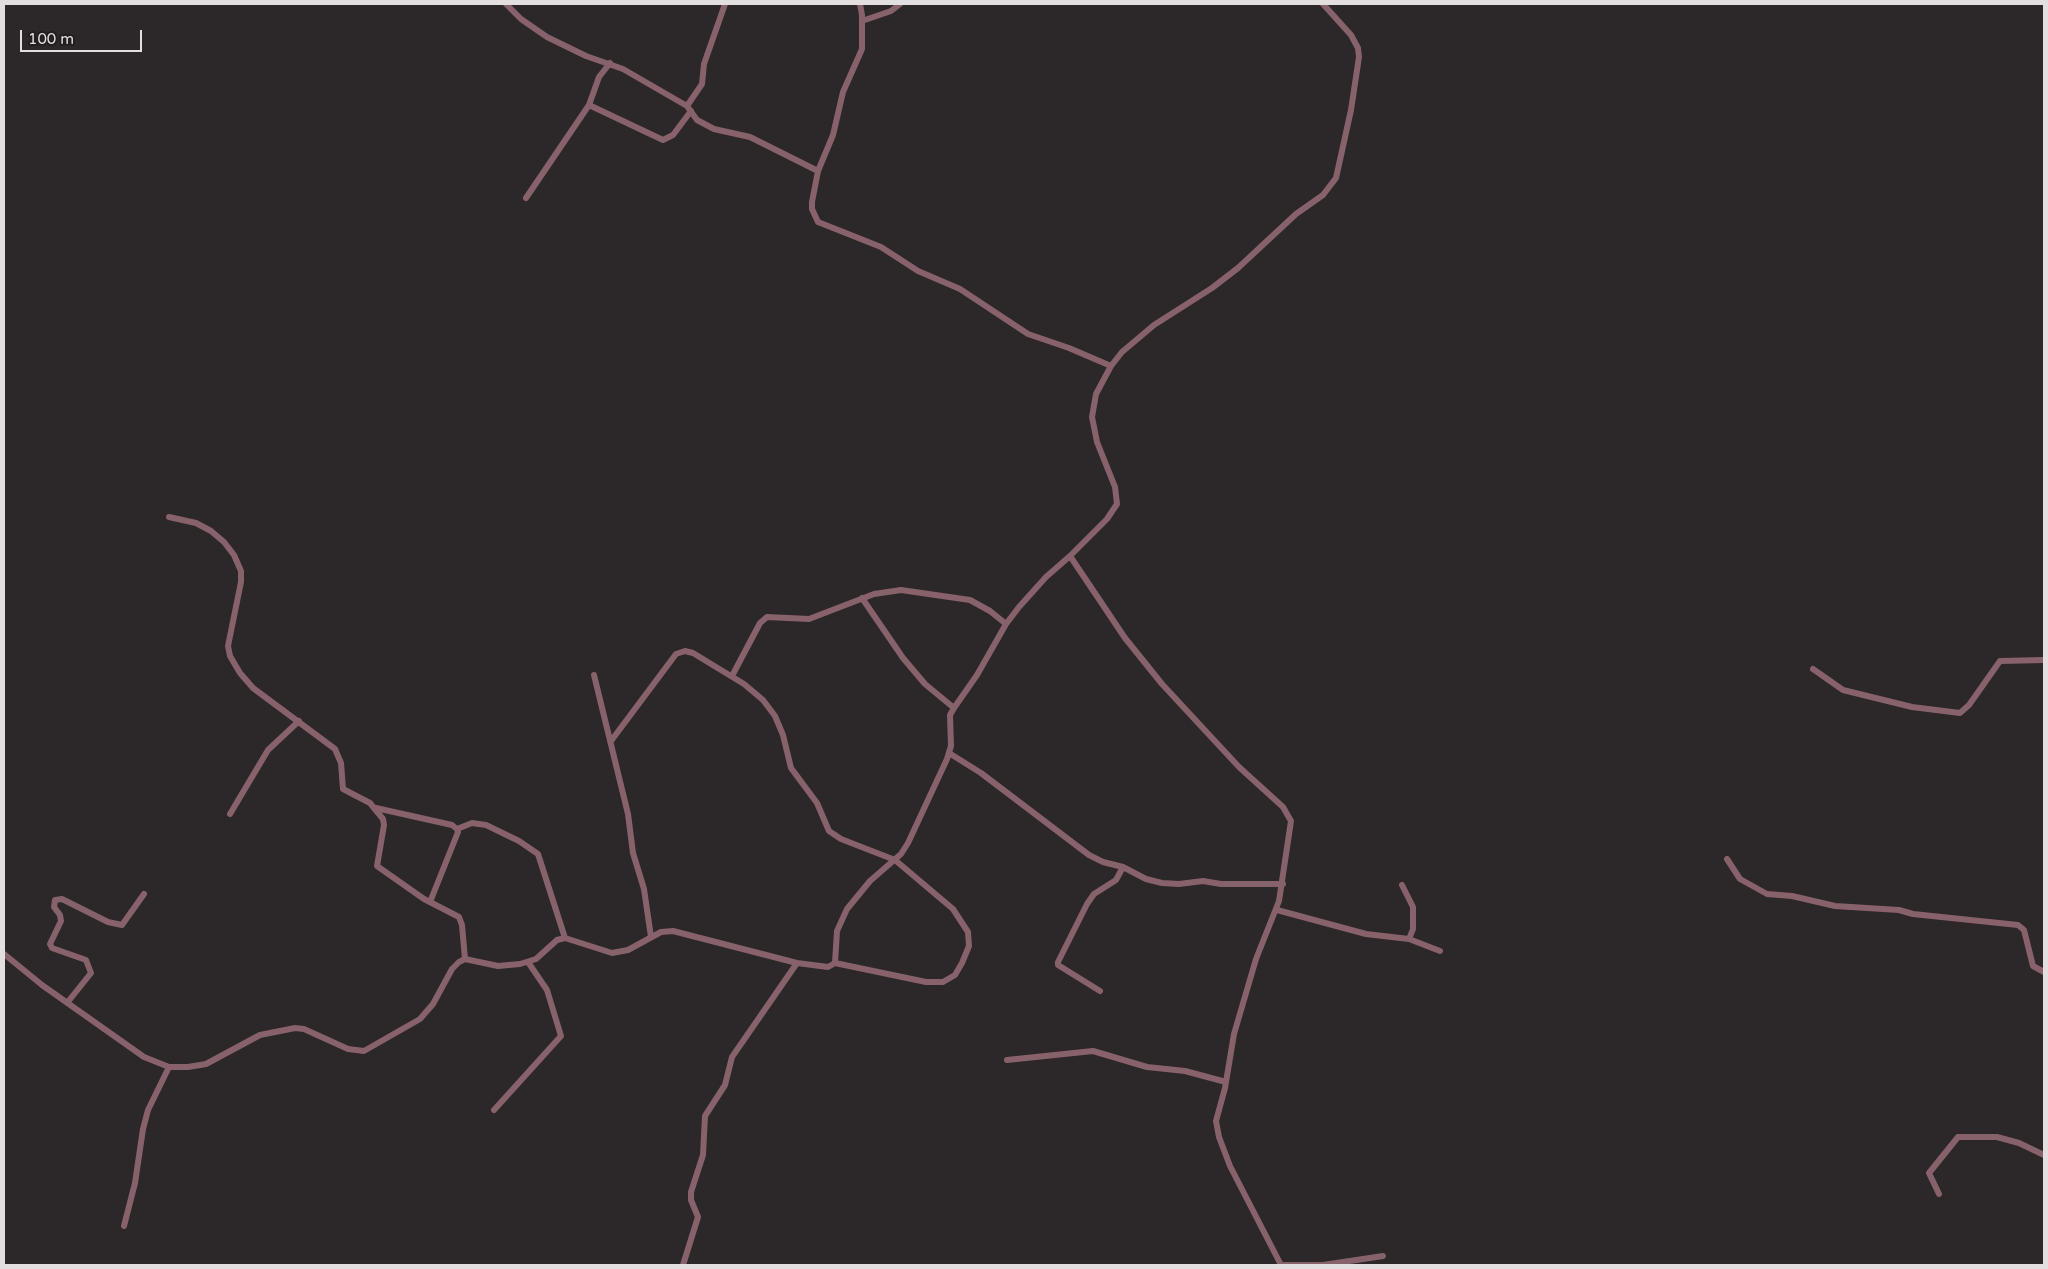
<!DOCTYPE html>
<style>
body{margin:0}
#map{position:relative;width:2048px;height:1269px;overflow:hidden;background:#2c2728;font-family:"Varela Round",sans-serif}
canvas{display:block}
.frame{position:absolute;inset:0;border:5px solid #e3dfe0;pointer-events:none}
.scale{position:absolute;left:20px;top:30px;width:122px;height:22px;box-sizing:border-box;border:2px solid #e3dfe0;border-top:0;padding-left:6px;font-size:15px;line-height:18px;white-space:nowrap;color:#e3dfe0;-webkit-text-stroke:4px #231d1e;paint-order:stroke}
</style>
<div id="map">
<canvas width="2048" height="1269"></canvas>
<div class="frame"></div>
<div class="scale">100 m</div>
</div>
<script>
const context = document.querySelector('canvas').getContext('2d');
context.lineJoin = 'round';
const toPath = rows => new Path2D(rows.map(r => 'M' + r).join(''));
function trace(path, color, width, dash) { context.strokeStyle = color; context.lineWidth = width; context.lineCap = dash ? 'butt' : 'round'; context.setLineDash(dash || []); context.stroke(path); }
const minor = toPath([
 [506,4,521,19,547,37,586,56,623,69,687,106,697,120,714,129,750,137,818,171],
 [860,4,862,15,862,49,843,92,833,135,818,171,812,202,812,209,818,222,881,247,918,271,960,289,1028,334,1069,348,1111,366],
 [862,21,891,11,900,4],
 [589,105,663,140,673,135,691,111],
 [687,106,702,84,704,64,725,4],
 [526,198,589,105,599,77,610,63],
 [169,517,196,523,211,531,224,542,234,555,241,571,241,582,228,646,230,656,240,673,253,688,335,749,341,763,343,789,370,803,383,819,384,825,377,866,424,899,459,917,462,925,465,959],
 [862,598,903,658,925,684,954,708],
 [1813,669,1843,690,1912,707,1960,713,1969,705,2000,661,2044,660],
 [594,675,628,814,633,853,644,889,651,937],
 [732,676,760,623,767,617,809,619,874,594,901,590,970,600,990,611,1006,624],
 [611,741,676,654,685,651,693,653,744,684,763,700,775,716,783,735,791,768,817,803,829,831,841,839,895,860,953,909,968,932,969,946,962,963,955,975,943,982,926,982,835,963],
 [949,753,981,773,1089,855,1103,862,1123,867],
 [376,808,452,825,457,829,458,832,430,902],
 [230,814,268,750,299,721],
 [457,829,472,823,486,825,519,841,538,854,565,938],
 [1727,859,1740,879,1767,894,1792,896,1835,906,1899,910,1913,914,2018,925,2024,930,2033,966,2044,972],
 [1402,885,1413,907,1413,929,1409,939],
 [1277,910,1366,934,1409,939,1440,951],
 [4,954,42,985,144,1057,169,1067,188,1067,206,1064,260,1035,295,1028,304,1029,348,1049,364,1051,420,1019,433,1004,452,969,459,962,465,959,498,966,520,964,536,959,557,940,565,938,612,953,628,950,661,932,673,931,797,963],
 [1100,991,1058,965,1058,962,1087,904,1094,894,1116,880,1123,867,1146,879,1162,883,1179,884,1203,881,1221,884,1283,884],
 [67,1003,91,973,86,960,52,948,50,944,61,921,60,915,54,907,55,900,62,899,108,922,122,925,144,894],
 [1007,1060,1093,1051,1147,1067,1185,1071,1226,1082],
 [494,1110,561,1036,547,990,528,962],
 [1939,1194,1929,1173,1958,1137,1997,1137,2019,1143,2044,1155],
 [124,1226,135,1183,143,1129,148,1110,169,1067],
 [683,1265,698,1217,691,1200,691,1192,703,1155,705,1116,725,1085,732,1057,797,963,828,967,835,963,837,931,847,909,870,881,901,854,908,843,947,759,951,746,950,715,954,708,977,675,1006,624,1019,607,1046,577,1070,556],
 [1281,1265,1230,1166,1219,1137,1216,1121,1225,1088,1234,1034,1256,959,1279,901,1291,821,1283,807,1239,767,1162,684,1125,638,1070,556,1107,519,1117,504,1115,487,1097,442,1092,417,1096,394,1111,366,1122,352,1154,325,1212,288,1238,268,1296,214,1323,195,1336,178,1351,110,1359,57,1358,48,1351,35,1323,4],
 [1281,1265,1323,1265,1383,1256]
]);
trace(minor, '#88626b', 6);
</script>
